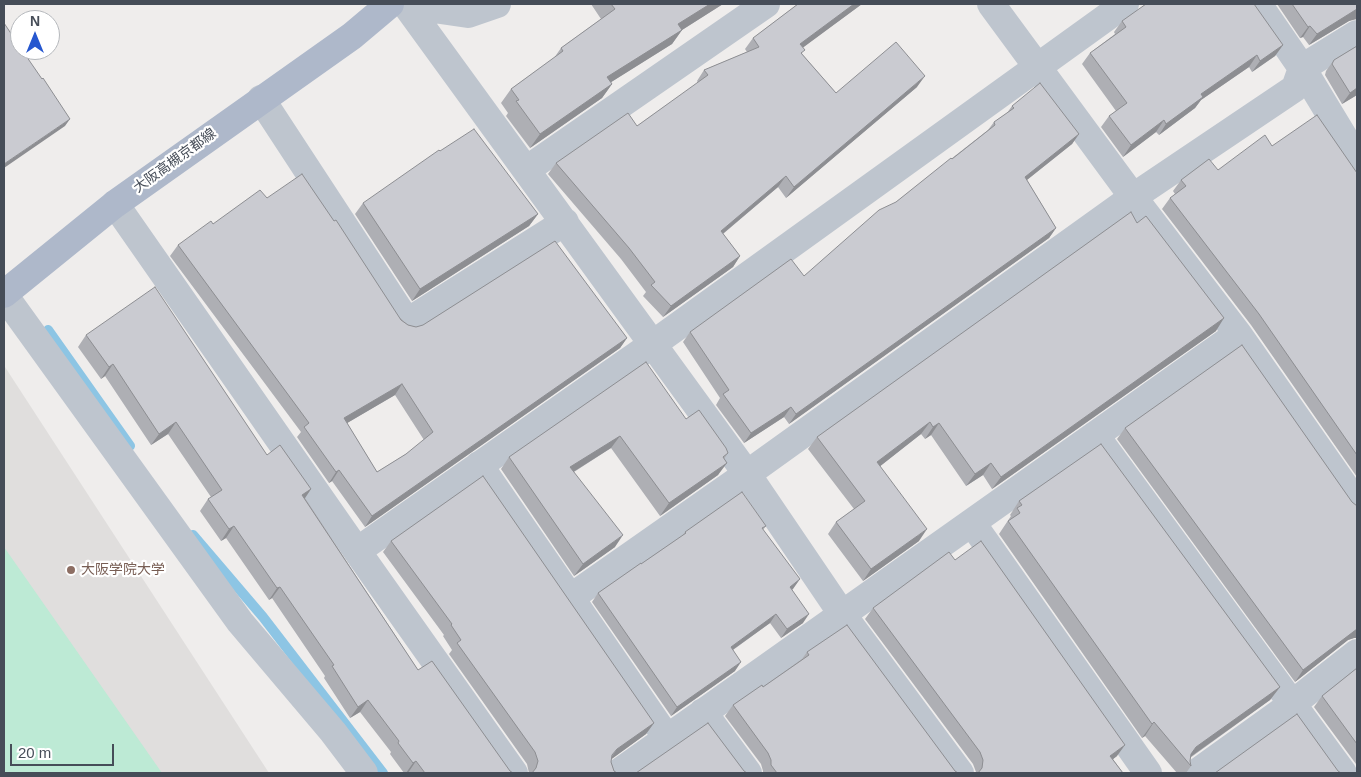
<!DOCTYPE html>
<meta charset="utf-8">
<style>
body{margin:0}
#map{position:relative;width:1361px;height:777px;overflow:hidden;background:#efedec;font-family:Helvetica,sans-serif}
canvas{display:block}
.frame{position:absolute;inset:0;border:5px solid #464d58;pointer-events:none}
.north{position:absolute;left:10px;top:10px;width:50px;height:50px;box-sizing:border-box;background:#fff;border:1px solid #b5b8bc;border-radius:50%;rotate:0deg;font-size:14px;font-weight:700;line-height:20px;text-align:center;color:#464d58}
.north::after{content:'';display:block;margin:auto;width:18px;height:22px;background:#2657cf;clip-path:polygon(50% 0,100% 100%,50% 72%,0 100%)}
.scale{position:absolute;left:10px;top:744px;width:104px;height:22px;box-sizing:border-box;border:2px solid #464d58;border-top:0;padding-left:6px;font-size:15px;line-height:18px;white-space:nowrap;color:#464d58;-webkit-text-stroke:4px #fff;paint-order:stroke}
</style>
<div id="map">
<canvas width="1361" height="777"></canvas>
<div class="frame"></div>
<div class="north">N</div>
<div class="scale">20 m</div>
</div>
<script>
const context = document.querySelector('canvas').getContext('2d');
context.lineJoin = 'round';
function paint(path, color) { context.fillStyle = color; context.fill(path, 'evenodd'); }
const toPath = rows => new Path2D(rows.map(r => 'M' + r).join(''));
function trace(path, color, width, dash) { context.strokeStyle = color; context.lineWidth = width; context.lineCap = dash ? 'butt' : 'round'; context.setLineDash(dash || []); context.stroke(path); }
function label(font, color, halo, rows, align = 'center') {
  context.font = font + ' Helvetica,"Noto Sans JP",sans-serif'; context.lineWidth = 4.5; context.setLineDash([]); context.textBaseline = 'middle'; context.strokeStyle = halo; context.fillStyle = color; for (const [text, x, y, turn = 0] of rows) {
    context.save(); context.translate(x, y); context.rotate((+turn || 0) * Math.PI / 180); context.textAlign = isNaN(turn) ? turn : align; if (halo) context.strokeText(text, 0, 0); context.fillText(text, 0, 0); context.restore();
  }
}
const education = toPath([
 [4,367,5,367,269,773,4,773]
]);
const green = toPath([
 [4,547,162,773,4,773]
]);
const stream = toPath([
 [48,330,130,446],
 [193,535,263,617,383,773]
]);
const minor = toPath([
 [991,4,1133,197,1238,334,1357,504],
 [1258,4,1302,68,1357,159],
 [406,5,747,474,842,614,960,773],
 [406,5,468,14,497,4],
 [261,99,407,322,565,222],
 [526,170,766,4],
 [115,204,357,551,514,773],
 [4,295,240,622,333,732,364,773],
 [1095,435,1343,773],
 [479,465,667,738],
 [972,523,1148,773],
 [357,551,653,344,1125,4],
 [570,598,747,474,1133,197,1295,88,1302,68,1357,34],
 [703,712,748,773],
 [618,773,1238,334],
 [1196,773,1292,704,1357,653]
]);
const major = toPath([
 [4,294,115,204,352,36,390,4]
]);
const wall = toPath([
 [591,4,723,4,682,30,672,44,611,82,612,84,602,98,530,148,506,116,508,113,501,103,511,89,554,58,561,48,601,19],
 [798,4,862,4,803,47,802,54,836,93,917,87,786,198,778,187,723,234,740,256,733,267,663,317,643,296,646,292,621,259,548,174,556,163,637,126,698,83,697,81,704,70,747,52,745,49,753,38],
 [1277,4,1357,4,1356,18,1349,21,1309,45,1303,37,1300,38],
 [1122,21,1283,45,1275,56,1252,72,1249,67,1201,100,1195,108,1159,135,1156,132,1123,157,1101,127,1109,116,1116,111,1082,64,1090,53,1115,34,1114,32],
 [1357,46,1357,95,1342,104,1325,75,1326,71,1334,60],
 [1012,106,1079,134,1072,144,1027,180,1056,228,1049,238,789,424,784,417,744,443,716,405,720,398,683,342,690,332,804,276,896,202,988,130,994,122,1007,113],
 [1272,146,1357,173,1357,477,1251,325,1162,209,1170,198,1175,194,1173,191,1181,180,1218,170],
 [267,198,408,325,416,327,627,338,620,348,365,527,332,481,329,483,297,437,301,432,170,256,178,245,213,224],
 [395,395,424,440,406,454,377,472,347,423],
 [363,203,538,214,529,226,412,301,355,214],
 [1137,223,1216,331,992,489,983,475,966,486,931,435,925,439,921,434,880,466,919,541,863,581,828,534,836,522,854,509,808,449,817,437],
 [86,335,267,455,311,489,305,498,418,670,510,771,513,773,404,773,390,754,391,752,360,712,350,718,324,678,325,676,272,598,269,600,226,538,221,541,200,511,208,499,211,497,168,434,151,445,105,376,101,379,78,347],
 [686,419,728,453,724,459,718,475,660,516,611,448,574,472,615,547,574,576,501,469,509,457],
 [1125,428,1352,502,1357,506,1357,638,1354,638,1348,640,1295,682,1117,439],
 [1019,501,1280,687,1270,700,1190,758,1190,761,1191,766,1186,773,1177,773,1145,736,1142,738,999,534,1011,516,1010,515],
 [766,526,763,530,800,579,792,589,803,623,781,638,770,623,733,650,735,671,671,716,592,602,598,593,682,536,685,532],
 [391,541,654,723,646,734,611,759,611,762,614,771,617,773,529,773,527,764,449,654,452,650,443,636,444,635,383,552],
 [873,608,1117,756,1113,759,1123,773,975,773,976,772,973,764,865,619],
 [807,652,955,771,958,773,763,773,763,771,761,764,725,716,733,705,763,687,802,659],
 [1357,668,1357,768,1356,764,1314,707,1322,696]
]);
const shadedWall = toPath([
 [710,4,723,4,682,30,672,44,597,91,607,77,678,24],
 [854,4,862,4,793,55,800,44],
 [1357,9,1357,19,1349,21,1309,45,1317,34],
 [1310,26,1303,37,1300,38,1308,27],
 [1283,45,1275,56,1252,72,1260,61],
 [1257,55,1249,67,1201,100,1195,108,1159,135,1166,124,1201,94],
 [925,76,917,87,786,198,794,187],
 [612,84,602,98,530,148,540,134],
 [1357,88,1357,95,1342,104,1350,93],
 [70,119,65,126,4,168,4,164],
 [1164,120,1156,132,1123,157,1131,145],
 [1079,134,1072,144,1018,187,1025,177],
 [786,176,778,187,713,242,721,231],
 [538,214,529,226,412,301,420,289],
 [1056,228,1049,238,789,424,796,414],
 [740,256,733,267,663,317,671,306],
 [1224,318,1216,331,992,489,1001,477],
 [627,338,620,348,365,527,372,516],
 [113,364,105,376,101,379,109,367],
 [402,384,395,395,337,429,344,418],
 [791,407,784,417,744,443,751,433],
 [176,422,168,434,151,445,159,434],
 [930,422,921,434,869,475,877,462],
 [939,423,931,435,925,439,933,427],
 [620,436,611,448,562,479,570,467],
 [727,463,718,475,660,516,669,503],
 [991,463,983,475,966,486,975,474],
 [339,470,332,481,329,483,336,472],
 [311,489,303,501,302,495],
 [234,526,226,538,221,541,229,529],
 [927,529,919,541,863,581,871,569],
 [623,535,615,547,574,576,583,564],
 [800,579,793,589,783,596,790,587],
 [280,587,272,598,269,600,277,588],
 [776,614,770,623,724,656,731,647],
 [809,614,803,623,781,638,787,629],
 [1356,629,1357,629,1357,638,1354,638,1348,640,1295,682,1303,670],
 [741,662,735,671,671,716,677,707],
 [1280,687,1270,700,1186,760,1196,747],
 [368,700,360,712,350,718,358,707],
 [1154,722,1145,736,1142,738,1152,724],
 [654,723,646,734,609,761,617,749],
 [1125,745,1117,756,1103,767,1110,756],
 [416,761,408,773,406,773,413,763]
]);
const building = toPath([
 [611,4,710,4,678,24,682,30,607,77,612,84,540,134,516,101,519,100,511,89,563,51,561,48,615,9,611,4],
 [798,4,854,4,800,44,805,50,801,53,836,93,896,42,925,76,794,187,786,176,721,231,740,256,671,306,651,285,655,282,629,248,556,163,628,113,637,126,708,75,704,70,759,47,753,38,798,4],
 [1146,4,1254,4,1283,45,1260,61,1257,55,1201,94,1203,97,1166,124,1164,120,1131,145,1109,116,1127,103,1090,53,1126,27,1122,21,1146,4],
 [1292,4,1357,4,1357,9,1317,34,1310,26,1308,27,1292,4],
 [4,23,20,47,20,50,22,50,42,79,43,78,70,119,4,164,4,23],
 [1357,46,1357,88,1350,93,1332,64,1334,60,1357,46],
 [1040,83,1079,134,1025,177,1056,228,796,414,791,407,751,433,723,394,729,390,690,332,791,259,804,276,879,210,896,202,951,158,952,159,995,125,994,122,1014,108,1012,106,1040,83],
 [1317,115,1357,173,1357,455,1259,314,1170,198,1186,186,1181,180,1209,159,1218,170,1265,135,1272,146,1317,115],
 [474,129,538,214,420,289,363,203,439,150,440,151,474,129],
 [302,174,334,221,336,220,401,320,408,325,416,327,423,325,555,241,627,338,372,516,339,470,336,472,304,427,309,423,178,245,211,221,213,224,260,190,267,198,302,174],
 [402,384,433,432,406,454,377,472,344,418,402,384],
 [1131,212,1137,223,1146,216,1224,318,1001,477,991,463,975,474,939,423,933,427,930,422,877,462,927,529,871,569,836,522,865,501,817,437,1131,212],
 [155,287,267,455,280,445,311,489,302,495,418,670,432,661,510,771,513,773,425,773,416,761,413,763,398,743,399,741,368,700,358,707,332,666,334,665,280,587,277,588,234,526,229,529,208,499,222,490,176,422,159,434,113,364,109,367,86,335,155,287],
 [1242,345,1352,502,1357,506,1357,629,1303,670,1125,428,1242,345],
 [646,362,686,419,699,410,726,448,728,453,723,457,727,463,669,503,620,436,570,467,623,535,583,564,509,457,646,362],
 [1101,444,1280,687,1196,747,1191,754,1190,761,1191,766,1154,722,1152,724,1008,521,1020,513,1017,508,1022,505,1019,501,1101,444],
 [483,476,654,723,617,749,612,755,611,762,614,771,617,773,532,773,536,768,538,761,535,752,457,643,461,640,451,625,452,624,391,541,483,476],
 [742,492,766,526,762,528,800,579,790,587,809,614,787,629,776,614,731,647,741,662,677,707,598,593,641,563,641,564,686,533,685,532,742,492],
 [981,541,1125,745,1110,756,1123,773,978,773,982,768,983,760,980,752,873,608,949,552,955,560,981,541],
 [847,625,955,771,958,773,777,773,771,765,771,760,768,753,733,705,762,685,763,687,809,655,807,652,847,625],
 [1357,668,1357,744,1322,696,1357,668],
 [1297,714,1338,771,1341,773,1215,773,1297,714],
 [708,723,744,771,747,773,636,773,708,723]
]);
const markers = [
 [71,570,5,"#8d6e63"]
];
const streetNames = [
 ["大阪高槻京都線",175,161,-36]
];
const educationNames = [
 ["大阪学院大学",81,570]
];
paint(education, '#e0dedd');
paint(green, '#bdead5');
trace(stream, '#8dc5e4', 10);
trace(minor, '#bec5ce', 28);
trace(major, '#aeb8ca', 28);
paint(wall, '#aeafb4');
paint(shadedWall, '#8d8e92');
paint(building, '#cacbd1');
trace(building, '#8d8e92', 1);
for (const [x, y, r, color] of markers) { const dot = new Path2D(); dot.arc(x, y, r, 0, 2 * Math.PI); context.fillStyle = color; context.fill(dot); trace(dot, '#fff', 2); }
label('14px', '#464d58', '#fff', streetNames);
label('14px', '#785e54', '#fff', educationNames, 'left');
</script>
